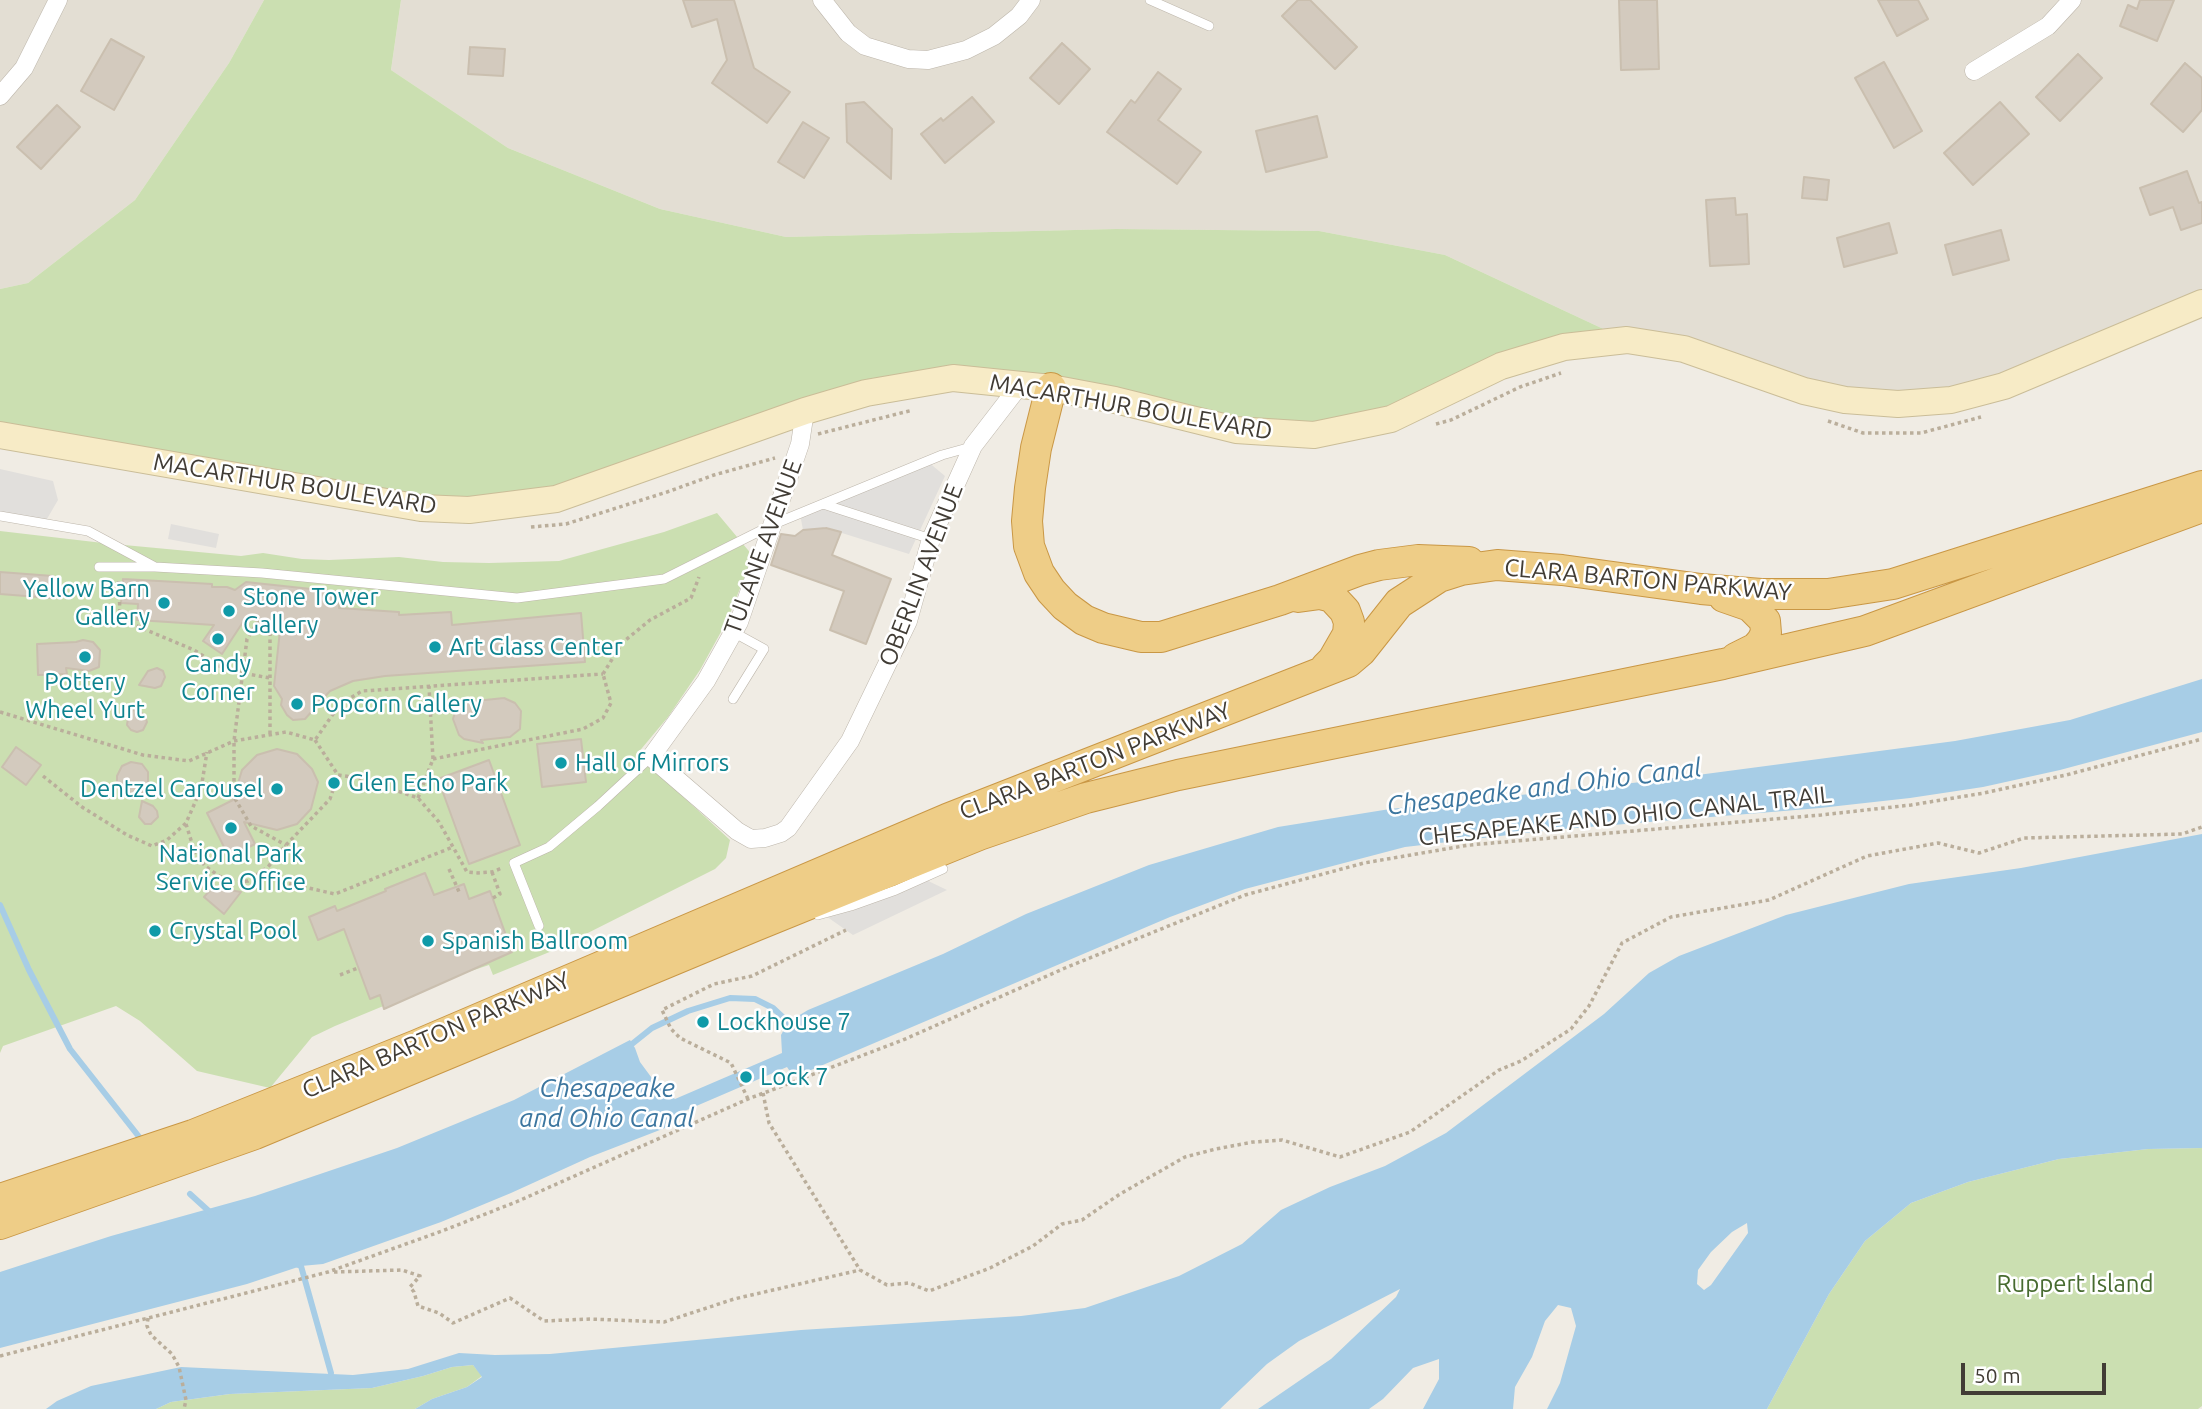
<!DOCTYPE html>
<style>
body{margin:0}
#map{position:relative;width:2202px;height:1409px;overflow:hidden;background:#f0ece4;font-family:Ubuntu,sans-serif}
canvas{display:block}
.scale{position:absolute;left:1961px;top:1363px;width:145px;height:32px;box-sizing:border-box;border:4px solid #413c35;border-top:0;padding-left:9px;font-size:21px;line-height:24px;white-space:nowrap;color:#413c35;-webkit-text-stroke:5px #fff;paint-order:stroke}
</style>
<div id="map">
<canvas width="2202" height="1409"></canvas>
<div class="scale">50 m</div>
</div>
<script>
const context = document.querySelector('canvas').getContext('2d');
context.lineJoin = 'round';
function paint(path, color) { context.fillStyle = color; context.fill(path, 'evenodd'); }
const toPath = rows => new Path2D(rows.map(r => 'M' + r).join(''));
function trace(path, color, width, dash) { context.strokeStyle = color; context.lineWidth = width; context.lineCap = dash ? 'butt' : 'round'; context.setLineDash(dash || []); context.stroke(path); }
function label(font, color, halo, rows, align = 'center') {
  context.font = font + ' Ubuntu,sans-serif'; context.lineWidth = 5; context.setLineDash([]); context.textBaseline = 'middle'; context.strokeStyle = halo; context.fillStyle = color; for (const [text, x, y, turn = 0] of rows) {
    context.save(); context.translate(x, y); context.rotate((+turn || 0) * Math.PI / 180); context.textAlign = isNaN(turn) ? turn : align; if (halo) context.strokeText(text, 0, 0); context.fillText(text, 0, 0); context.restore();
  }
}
const residential = toPath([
 [0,0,264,0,229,63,135,200,28,283,0,289],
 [401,0,2202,0,2202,303,2004,386,1898,404,1627,340,1445,255,1319,231,1116,229,786,237,660,209,508,148,391,70]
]);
const green = toPath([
 [264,0,401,0,391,70,508,148,660,209,786,237,1116,229,1319,231,1445,255,1627,340,1314,435,953,378,556,499,469,510,0,435,0,289,28,283,135,200,229,63],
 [717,513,753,556,727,621,700,670,668,717,637,754,730,840,726,858,715,869,552,951,493,975,489,965,456,976,335,1026,312,1037,270,1088,197,1071,140,1021,116,1006,3,1046,0,1053,0,531,103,543,241,556,263,553,302,559,329,560,399,557,443,562,489,563,559,561,664,532],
 [2202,1148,2202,1406,2198,1409,1767,1409,1829,1294,1865,1241,1911,1203,1968,1182,2059,1159,2148,1149],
 [473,1365,482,1376,467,1387,432,1399,415,1409,156,1409,171,1402,230,1394,372,1388,423,1376,452,1367]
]);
const parking = toPath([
 [927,461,945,476,909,554,826,528,803,530,800,514],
 [0,469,53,481,58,500,44,524,0,516],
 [171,524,219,534,216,548,168,539],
 [922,878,947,890,853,935,823,914]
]);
const water = toPath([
 [2202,679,2202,732,2060,770,1983,787,1910,798,1820,808,1552,830,1405,847,1245,889,1170,917,797,1076,793,1076,787,1067,680,1113,666,1120,665,1128,590,1157,511,1193,441,1222,323,1264,301,1266,247,1284,0,1348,0,1272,111,1236,255,1196,397,1148,514,1100,630,1040,635,1048,640,1062,657,1085,675,1099,782,1053,781,1035,788,1022,808,1010,943,954,1026,914,1149,865,1278,827,1390,809,1660,780,1955,741,2070,720],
 [2202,834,2202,1148,2148,1149,2059,1159,1968,1182,1911,1203,1865,1241,1829,1294,1767,1409,1547,1409,1560,1383,1576,1326,1571,1308,1558,1305,1545,1321,1532,1357,1515,1387,1513,1409,1423,1409,1439,1379,1439,1359,1413,1368,1383,1399,1369,1409,1258,1409,1331,1359,1396,1297,1400,1289,1299,1341,1267,1364,1220,1409,415,1409,432,1399,467,1387,482,1377,473,1365,452,1367,423,1376,372,1388,230,1394,171,1402,156,1409,46,1409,57,1401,91,1386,181,1367,353,1375,408,1369,459,1353,495,1355,550,1354,801,1330,1021,1316,1085,1308,1179,1276,1242,1244,1281,1210,1330,1187,1385,1166,1446,1133,1604,1014,1649,973,1679,956,1786,915,1909,884,2021,868],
 [1747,1223,1748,1233,1711,1285,1704,1290,1697,1284,1698,1270,1711,1252,1732,1232]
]);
const stream = toPath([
 [0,905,29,970,70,1049,140,1138],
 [632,1044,652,1028,688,1011,730,998,755,999,773,1008,788,1022],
 [190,1194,212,1214],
 [296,1264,301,1266,331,1373]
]);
const building = toPath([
 [683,0,734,0,754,68,790,92,767,123,712,83,727,60,717,19,692,27,683,0],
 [1298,0,1310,0,1357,47,1335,69,1282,16,1298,0],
 [1619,0,1657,0,1659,69,1621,70,1619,0],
 [1878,0,1918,0,1928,19,1897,36,1878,0],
 [2140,0,2174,0,2157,41,2120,26,2128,5,2137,9,2140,0],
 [111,39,144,57,114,110,81,91,111,39],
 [1062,43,1090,69,1059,104,1030,78,1062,43],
 [470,47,505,49,503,76,468,74,470,47],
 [2078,54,2102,78,2060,121,2036,97,2078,54],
 [1884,62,1922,131,1894,148,1855,78,1884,62],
 [2185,63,2202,78,2202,110,2183,132,2151,104,2185,63],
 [1158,72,1181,89,1158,120,1201,152,1177,184,1107,132,1131,100,1135,103,1158,72],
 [972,97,994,122,945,163,921,134,941,118,943,121,972,97],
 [864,102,892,129,891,179,847,142,846,104,864,102],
 [2000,102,2029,134,1973,185,1944,153,2000,102],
 [57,105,80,127,41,169,17,147,57,105],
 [1317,116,1327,157,1266,172,1256,131,1317,116],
 [803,122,829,138,804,178,778,162,803,122],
 [2187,171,2199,203,2202,202,2202,223,2181,230,2173,207,2150,215,2140,188,2187,171],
 [1804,177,1829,180,1827,200,1802,198,1804,177],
 [1735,198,1736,215,1747,214,1749,264,1710,266,1706,200,1735,198],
 [1889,223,1897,253,1844,267,1837,238,1889,223],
 [2001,230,2009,260,1953,275,1945,245,2001,230],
 [826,528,841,532,832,555,891,579,866,644,830,630,844,591,771,565,781,534,795,536,803,530,826,528],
 [0,572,53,576,51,598,0,594,0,572],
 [123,579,212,584,212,587,227,587,235,590,246,582,339,592,339,608,399,612,399,615,451,612,452,625,581,613,585,662,385,676,353,681,330,691,305,719,293,720,287,715,281,705,282,699,274,686,281,621,245,619,222,654,203,641,214,625,137,620,138,604,121,603,123,579],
 [83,640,93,642,100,650,99,667,89,671,66,668,67,674,38,675,37,644,76,642,83,640],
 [157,668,163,671,165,677,161,686,155,688,139,685,148,671,157,668],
 [504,698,515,703,521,711,520,729,510,737,481,740,483,743,464,739,459,735,453,719,455,712,466,702,504,698],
 [135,707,145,716,147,722,143,730,137,732,131,730,127,725,128,718,135,707],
 [581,739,586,782,542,787,537,744,581,739],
 [16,747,41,765,26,785,2,767,16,747],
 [277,749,297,754,312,769,318,782,311,809,297,824,277,830,244,822,255,844,229,857,207,813,233,800,242,770,257,755,277,749],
 [489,760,520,845,469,864,438,779,489,760],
 [131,762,142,764,148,772,148,783,142,797,122,790,117,781,117,776,122,766,131,762],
 [142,801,153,806,157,811,158,817,151,824,145,824,139,817,142,801],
 [425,873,434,895,464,884,469,899,490,891,512,952,384,1009,380,995,370,999,344,929,318,940,309,917,335,906,337,911,386,891,385,889,425,873],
 [213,887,241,892,224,914,204,897,213,887]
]);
const path = toPath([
 [1828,421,1863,433,1921,433,1981,417],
 [1436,424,1451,420,1520,387,1561,373],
 [818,434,913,410],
 [531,527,566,524,667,492,714,475,775,458],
 [119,581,120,619,194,650,219,666,242,673,270,678],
 [603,674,622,643,650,620,691,598,699,577],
 [0,712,143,755,189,761,234,741,286,732,315,740,340,704,362,691,603,674],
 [270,734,270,634,259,620,247,639,234,741,234,797,251,826,286,845],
 [315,740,338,775,359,778,418,798,439,822,467,872,478,873,492,872,502,868],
 [433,759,583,729,603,718,611,703,603,674],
 [43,776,82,807,127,835,152,846,167,840,186,823,201,789,207,752],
 [418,798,433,759,429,686],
 [186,824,195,853,205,866,219,876,234,882,248,881,268,867,286,845,330,799,338,775],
 [449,869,460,894],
 [492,872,500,894,493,898],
 [255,876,335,894,453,847],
 [340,975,358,968],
 [763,1093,769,1123,860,1270,887,1285,909,1283,929,1291,990,1268,1033,1246,1062,1224,1082,1220,1120,1194,1185,1157,1216,1149,1253,1142,1282,1140,1340,1157,1410,1132,1499,1070,1521,1061,1571,1029,1589,1006,1622,943,1671,917,1769,900,1867,856,1938,843,1979,853,2024,838,2182,834,2202,827],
 [748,1099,731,1063,680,1038,671,1029,662,1010,714,984,752,976,846,930],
 [334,1272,402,1270,420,1276,410,1287,414,1292,418,1306,439,1313,453,1323,510,1298,544,1321,590,1319,664,1322,734,1299,860,1270],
 [148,1318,147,1326,151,1335,172,1354,179,1367,186,1400,184,1409],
 [0,1356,328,1272,442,1231,516,1202,748,1099,903,1040,1065,968,1245,895,1364,863,1469,845,1821,815,1911,805,1984,793,2066,775,2202,739]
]);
const service = toPath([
 [1150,0,1209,26],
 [823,504,931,539],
 [0,516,88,531,155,567,262,573,517,598,664,579,774,524,942,455,971,447],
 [99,567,154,567],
 [733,632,764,649,733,699],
 [818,915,851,906,896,890,943,869],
 [539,926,514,863,549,847,598,806,651,757]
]);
const minor = toPath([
 [822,0,848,33,865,46,908,59,928,60,966,50,994,36,1019,16,1031,0],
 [1974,71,2048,26,2072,0],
 [0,96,24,68,58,0],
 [805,411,800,444,739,622,706,681,651,757,737,831,751,839,765,838,781,833,788,828,850,741,908,621,931,539,973,446,1020,385]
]);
const secondary = toPath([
 [0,435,421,508,469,510,556,499,805,411,866,393,953,378,1051,388,1115,400,1236,430,1314,435,1391,419,1501,366,1564,347,1627,340,1684,349,1804,391,1845,400,1898,404,1951,400,2004,386,2202,303]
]);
const trunk = toPath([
 [1051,388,1036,448,1030,488,1027,521,1029,546,1039,573,1051,591,1065,606,1084,620,1103,628,1141,637,1161,637,1280,600,1360,570,1379,565,1418,560,1469,562],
 [1298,597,1320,594,1332,597,1345,611,1349,622,1348,634,1333,660,1326,667],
 [1724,597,1750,606,1765,621,1766,633,1762,641,1756,648,1736,658],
 [0,1199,193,1135,417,1045,947,819,1348,662,1361,651,1399,603,1439,577,1461,570,1497,565,1562,570,1701,589,1761,594,1828,594,1893,584,2202,486],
 [0,1224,255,1134,755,926,979,835,1086,798,1178,775,1723,664,1865,631,2202,507]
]);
const markers = [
 [164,603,7,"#0f9aa8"],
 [229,611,7,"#0f9aa8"],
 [218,639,7,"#0f9aa8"],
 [435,647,7,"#0f9aa8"],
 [85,657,7,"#0f9aa8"],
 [297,704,7,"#0f9aa8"],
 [561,763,7,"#0f9aa8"],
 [334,783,7,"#0f9aa8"],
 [277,789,7,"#0f9aa8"],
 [231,828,7,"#0f9aa8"],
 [155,931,7,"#0f9aa8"],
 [428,941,7,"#0f9aa8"],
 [703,1022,7,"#0f9aa8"],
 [746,1077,7,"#0f9aa8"]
];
const streetNames = [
 ["MACARTHUR BOULEVARD",1131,407,10],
 ["MACARTHUR BOULEVARD",295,484,9],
 ["TULANE AVENUE",763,547,-70],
 ["OBERLIN AVENUE",921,575,-69],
 ["CLARA BARTON PARKWAY",1648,580,5],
 ["CLARA BARTON PARKWAY",1095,761,-21],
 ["CHESAPEAKE AND OHIO CANAL TRAIL",1625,816,-6],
 ["CLARA BARTON PARKWAY",436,1035,-23]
];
const cultureNames = [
 ["Yellow Barn",150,589,"right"],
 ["Gallery",150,617,"right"],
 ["Stone Tower",243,597],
 ["Gallery",243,625],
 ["Art Glass Center",449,647],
 ["Candy",218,664,"center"],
 ["Corner",218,692,"center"],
 ["Pottery",85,682,"center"],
 ["Wheel Yurt",85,710,"center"],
 ["Popcorn Gallery",311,704],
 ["Hall of Mirrors",575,763],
 ["Glen Echo Park",348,783],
 ["Dentzel Carousel",263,789,"right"],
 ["National Park",231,854,"center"],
 ["Service Office",231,882,"center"],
 ["Crystal Pool",169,931],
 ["Spanish Ballroom",442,941],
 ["Lockhouse 7",717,1022],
 ["Lock 7",760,1077]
];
const parkNames = [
 ["Ruppert Island",2075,1284]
];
const waterNames = [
 ["Chesapeake and Ohio Canal",1544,787,-7],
 ["Chesapeake",607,1088],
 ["and Ohio Canal",607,1118]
];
paint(residential, '#e3ded3');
paint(green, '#cbdfb1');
paint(parking, '#e1dfdc');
paint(water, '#a7cde6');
trace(stream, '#a7cde6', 6);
paint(building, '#d3cabe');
trace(building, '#cabfaf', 2);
trace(service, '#bdb6ab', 10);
trace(minor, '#bdb6ab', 19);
trace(secondary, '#cabd98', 28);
trace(trunk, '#c99745', 32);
trace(path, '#baae9b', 3.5, [3.5, 3.5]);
trace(service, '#fff', 9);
trace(minor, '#fff', 18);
trace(secondary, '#f7ebc6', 26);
trace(trunk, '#eecd87', 30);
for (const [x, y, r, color] of markers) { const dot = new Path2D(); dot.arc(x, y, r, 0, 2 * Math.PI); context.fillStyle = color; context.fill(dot); trace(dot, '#fff', 2.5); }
label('24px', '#413c35', '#fff', streetNames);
label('24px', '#0d838f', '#fff', cultureNames, 'left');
label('24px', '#476b30', '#fff', parkNames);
label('italic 26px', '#3c769f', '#fff', waterNames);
</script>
